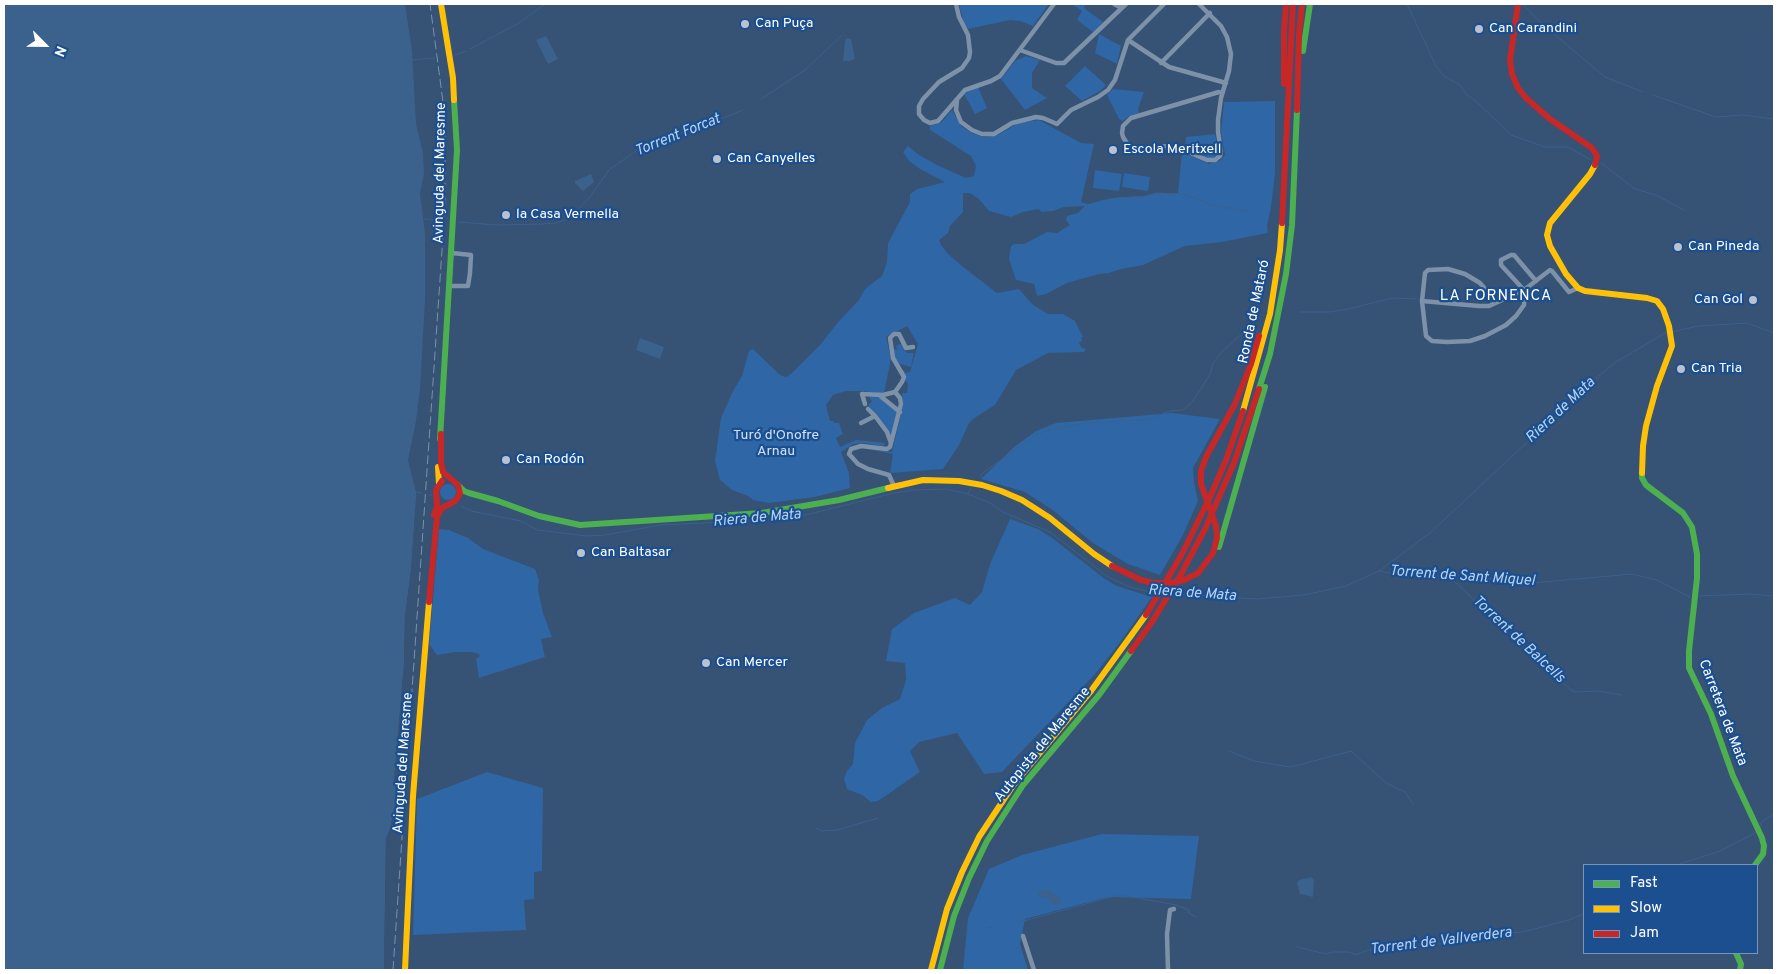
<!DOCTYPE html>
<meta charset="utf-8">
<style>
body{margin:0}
#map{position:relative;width:1778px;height:974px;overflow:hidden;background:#365274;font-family:Overpass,sans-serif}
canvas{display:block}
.frame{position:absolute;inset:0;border:5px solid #fff;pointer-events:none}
.legend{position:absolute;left:1583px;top:864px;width:175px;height:90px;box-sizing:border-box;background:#1b4f8f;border:1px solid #7695bc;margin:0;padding:6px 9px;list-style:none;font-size:15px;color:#fff}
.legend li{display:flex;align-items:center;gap:10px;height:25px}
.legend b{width:25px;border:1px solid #7695bc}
.north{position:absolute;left:20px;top:20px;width:50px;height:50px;-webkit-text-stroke:4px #1b4f8f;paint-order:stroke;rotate:113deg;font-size:14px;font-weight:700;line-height:20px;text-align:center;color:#fff}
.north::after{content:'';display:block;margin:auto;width:18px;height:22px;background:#fff;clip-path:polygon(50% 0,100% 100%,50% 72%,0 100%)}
</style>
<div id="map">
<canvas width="1778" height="974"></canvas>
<div class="frame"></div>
<ul class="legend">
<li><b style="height:6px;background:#4caf50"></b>Fast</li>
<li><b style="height:6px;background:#ffc107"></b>Slow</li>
<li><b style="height:6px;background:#c62828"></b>Jam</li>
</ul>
<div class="north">N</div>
</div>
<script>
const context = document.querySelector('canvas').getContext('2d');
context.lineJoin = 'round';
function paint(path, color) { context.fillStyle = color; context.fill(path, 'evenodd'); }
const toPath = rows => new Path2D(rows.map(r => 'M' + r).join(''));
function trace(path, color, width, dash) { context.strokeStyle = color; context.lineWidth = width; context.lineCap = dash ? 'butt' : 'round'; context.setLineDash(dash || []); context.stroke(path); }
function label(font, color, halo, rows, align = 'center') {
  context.font = font + ' Overpass,sans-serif'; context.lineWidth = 4.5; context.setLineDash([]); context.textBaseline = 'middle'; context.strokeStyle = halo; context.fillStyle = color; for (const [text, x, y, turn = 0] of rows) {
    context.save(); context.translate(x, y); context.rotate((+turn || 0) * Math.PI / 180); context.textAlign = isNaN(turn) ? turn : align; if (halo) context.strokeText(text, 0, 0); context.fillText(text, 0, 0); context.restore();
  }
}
const green = toPath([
 [959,4,1049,4,1033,26,1020,21,1010,20,968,29,964,23],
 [1072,4,1086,4,1084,8,1103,22,1093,32,1077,20,1082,11],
 [1099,34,1121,46,1117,64,1095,53],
 [1026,56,1040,60,1032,73,1032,88,1047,98,1025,110,1001,79,1015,61],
 [1085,66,1106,85,1100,91,1082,101,1065,86],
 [978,87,987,108,975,114,964,94],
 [1113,89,1144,92,1138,109,1139,113,1129,116,1123,121,1119,119,1107,95],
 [1275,101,1275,174,1271,207,1267,226,1268,233,1222,242,1185,246,1143,265,1121,269,1109,273,1099,274,1067,283,1046,294,1037,296,1034,284,1016,280,1009,259,1011,246,1014,244,1024,244,1047,232,1057,233,1070,225,1066,220,1067,216,1078,213,1085,206,1064,207,1053,211,1042,212,1038,209,1023,212,1011,217,989,211,979,199,970,193,963,193,963,212,950,226,948,233,939,240,941,245,948,254,962,266,997,293,1019,289,1032,304,1048,314,1063,314,1075,321,1083,337,1081,338,1082,341,1079,343,1082,348,1086,349,1084,352,1048,353,1016,370,995,405,973,419,969,423,959,445,943,469,890,473,893,454,862,448,892,452,903,405,902,393,907,393,908,383,905,381,902,370,905,371,905,373,910,372,918,344,907,326,886,337,891,358,884,394,863,391,846,391,833,395,826,405,830,421,833,421,834,423,839,423,843,434,836,438,840,447,856,440,885,443,883,446,862,443,853,444,841,452,849,473,850,488,815,497,769,503,753,500,748,496,732,490,720,480,715,461,721,418,732,393,742,376,749,351,753,349,780,375,786,377,791,374,820,345,839,321,859,300,865,289,882,276,887,262,888,243,910,202,910,194,917,189,945,182,920,169,909,161,903,152,908,146,919,155,939,166,966,178,974,176,976,166,971,156,930,130,930,126,941,123,952,110,961,126,972,133,983,137,998,135,1018,123,1039,120,1081,143,1094,144,1081,202,1088,204,1112,198,1146,196,1156,193,1178,193,1182,152,1209,164,1221,160,1225,155,1221,132,1224,102],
 [1215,134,1219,153,1217,157,1213,158,1208,158,1185,147,1186,137],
 [1095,170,1122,174,1119,191,1093,188],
 [1124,173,1150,177,1148,191,1122,187],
 [902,343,905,351,907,353,914,353,911,367,897,363,892,348,897,350,896,346],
 [869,396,877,396,897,412,892,438,869,406,869,404,872,402],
 [1172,413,1220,419,1193,468,1194,482,1198,501,1183,535,1160,575,1128,564,1093,543,1054,511,1025,492,981,479,1014,447,1036,431,1056,423],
 '440 492a8 8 0 1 1 16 0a8 8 0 1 1-16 0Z',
 [1010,519,1038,529,1051,537,1105,579,1117,586,1152,597,1121,641,1095,674,1002,772,984,774,957,733,919,742,910,751,920,772,878,801,871,802,862,795,847,789,844,779,847,771,853,764,855,743,867,720,882,708,900,699,906,680,905,663,886,661,892,629,914,613,955,598,970,605,982,592,990,564],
 [439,529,449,530,468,538,483,549,535,569,539,580,538,590,543,613,552,637,541,639,545,657,479,678,476,659,480,656,479,654,471,652,455,652,437,655,429,644],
 [487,772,543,788,542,871,534,872,534,899,524,900,526,930,413,935,417,799],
 [1102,834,1199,836,1191,899,1108,897,1025,919,1020,944,1028,970,963,970,968,918,989,869,1022,855]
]);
const water = toPath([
 [4,4,405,4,412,50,416,124,423,153,424,174,420,194,425,233,425,301,420,390,416,421,408,460,416,492,416,506,411,571,405,616,404,665,394,781,397,796,390,829,386,839,384,970,4,970],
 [546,36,558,59,548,64,536,40],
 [847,38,851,39,855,59,849,61,843,61,845,41],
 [591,174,594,182,583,191,575,183,575,181],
 [640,338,664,347,660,359,636,350],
 [1311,877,1314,880,1313,897,1300,894,1297,883,1299,880],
 [1048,890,1061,897,1061,903,1055,905,1050,902,1047,896,1043,898,1039,896,1038,893,1041,891]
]);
const pier = toPath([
 [418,496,414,572,408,616,406,665,397,781,400,795,397,795,394,781,404,665,405,616,411,571,416,497],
 [398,800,393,830,389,840,388,945,386,970,384,970,386,839,390,829,396,801]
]);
const stream = toPath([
 [1407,4,1436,66,1444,76,1460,85,1466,94,1477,102,1511,135,1545,147,1568,147,1591,160],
 [1523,4,1542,24,1605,77,1643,92],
 [470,49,519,23,545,4],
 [455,55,466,51],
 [412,60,435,58],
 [1653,95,1716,117,1743,115,1774,119],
 [761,99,805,70,842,35],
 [1601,163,1635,189,1656,195,1684,210],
 [1116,198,1146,196,1156,193,1183,194,1212,205,1250,212],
 [424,219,440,221],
 [459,222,497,225,543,224,555,223,566,220,571,217,590,197,609,170,640,148,669,136,704,126,743,110],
 [1300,312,1329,312,1349,309,1392,298,1416,299],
 [1672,332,1698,326,1747,323,1774,333],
 [980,477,983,473,1034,436,1045,431,1085,423,1146,420,1170,411,1183,410,1192,402,1202,387,1210,374,1213,363,1221,353,1239,336,1253,327],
 [416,492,422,493],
 [968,494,971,488],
 [429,495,432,495],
 [461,506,471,511,521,521,537,530,587,536,605,535,660,525,789,519,894,493,914,490,946,489,968,494,990,503,1003,512,1050,532,1108,577,1130,587,1155,593],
 [1379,571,1401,575,1486,578,1532,583,1632,574,1657,580,1690,597],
 [1450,577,1554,676,1574,692,1597,691,1622,695],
 [1174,594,1257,599,1304,595,1346,586,1379,571,1431,532,1523,446,1563,412,1589,384,1616,362,1665,333,1668,333],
 [1699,596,1751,594,1770,596,1774,595],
 [1229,751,1254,761,1291,767,1351,751,1386,783,1405,792,1414,805],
 [397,798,401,797],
 [1761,826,1761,823,1764,820,1774,815],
 [816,828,822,831,837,830,878,818],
 [1677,865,1720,851,1755,833],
 [1020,922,1115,896,1127,896,1176,905,1189,910,1189,913,1196,917],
 [987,928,994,927],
 [1297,947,1326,954,1333,952,1349,952,1356,955,1368,950,1449,943,1493,934,1523,932,1569,920,1584,914]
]);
const street = toPath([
 [956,4,959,17,968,35,970,52,969,58,962,68,939,82,923,99,919,106,919,114,924,120,930,123,938,121,965,90,991,81,1000,76,1054,4],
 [1114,4,1122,8],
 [1199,4,1221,26,1227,37,1231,54,1229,71,1221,98,1218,120,1218,132,1221,151,1220,156,1215,160,1207,160,1181,149,1168,146,1136,149,1128,145,1123,137,1122,133,1123,126,1131,118,1219,92],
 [1128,40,1169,67,1226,83],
 [1020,50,1056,63,1064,63,1126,4],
 [1161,63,1210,13],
 [957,101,956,110,961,122,972,130,982,134,994,134,1012,123,1036,117,1043,118,1057,124,1071,110,1098,97,1108,90,1115,80,1128,40,1164,4],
 [450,286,468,286,470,273,471,255,452,253],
 [1524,290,1501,265,1501,260,1511,255,1514,255,1536,281],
 [1422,301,1479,306,1489,306,1524,290,1550,270,1552,271,1569,292,1578,288],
 [1496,302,1480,283,1465,274,1448,269,1428,270,1425,273,1422,301,1426,336,1432,341,1447,342,1470,341,1485,336,1506,325,1516,316,1524,305,1525,294,1524,290],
 [895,392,902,382,904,377,893,358,890,338,894,334,899,334,906,348,913,347],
 [879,395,900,412],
 [865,404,862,394,883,395,895,392],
 [868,409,875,416],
 [861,423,875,416,887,432,891,443],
 [894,486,889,475,868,469,858,464,849,454,851,449,861,446,887,449,890,447,901,404,900,398,895,392],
 [1023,936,1034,970],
 [1168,970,1167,934,1170,910,1174,909]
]);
const fast = toPath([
 [1303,51,1310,4],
 [1259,389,1270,354,1286,274,1292,225,1297,110],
 [440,439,457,150,454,100],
 [1642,473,1642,478,1646,485,1683,513,1692,527,1697,554,1697,578,1689,651,1689,668,1711,714,1733,776,1762,838,1764,846,1763,854,1755,865],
 [458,485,464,491,469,493,498,501,539,516,580,525,762,513,839,500,888,488],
 [1219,547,1265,387],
 [1736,953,1741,964,1740,970],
 [940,970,954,916,969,878,987,841,1023,785,1099,695,1131,651]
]);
const slow = toPath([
 [441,4,453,78,454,100],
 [1595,165,1590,174,1550,223,1547,235,1550,246,1566,274,1578,288,1585,291,1647,298,1657,301,1663,309,1669,326,1672,346,1657,386,1646,426,1643,446,1642,473],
 [1243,411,1270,314,1280,250,1282,223],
 [438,467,439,484],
 [888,488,923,480,959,481,982,485,1001,491,1022,500,1050,518,1094,554,1112,566],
 [405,970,413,796,429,602],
 [931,970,947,909,962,872,979,837,1014,784,1091,691,1146,615]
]);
const jam = toPath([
 [1518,4,1510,60,1512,74,1518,88,1526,98,1550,119,1592,148,1597,156,1595,165],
 [1284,84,1284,32,1286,4],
 [1297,110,1299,34,1302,4],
 [1282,223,1293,4],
 [434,515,437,506,436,490,442,481],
 [1112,566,1141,580,1153,583,1171,583,1184,580,1198,573],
 [1198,573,1213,553,1217,538,1216,526,1201,484,1201,471,1206,457,1235,404,1251,364,1259,336],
 [429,602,437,517,442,508,455,501,460,494,458,485,443,472,441,463,441,434],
 [1146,615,1182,554,1210,497,1226,460,1243,411],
 [1131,651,1152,622,1180,576,1205,529,1234,463,1259,389]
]);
const rail = toPath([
 [393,970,445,206,445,117,430,4]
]);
const markers = [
 [745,24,5,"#b9c2ce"],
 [1479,29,5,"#b9c2ce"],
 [1113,150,5,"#b9c2ce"],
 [717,159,5,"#b9c2ce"],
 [506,215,5,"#b9c2ce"],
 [1678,247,5,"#b9c2ce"],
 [1753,300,5,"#b9c2ce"],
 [1681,369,5,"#b9c2ce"],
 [506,460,5,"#b9c2ce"],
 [581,553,5,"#b9c2ce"],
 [706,663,5,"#b9c2ce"]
];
const poiNames = [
 ["Can Puça",755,24],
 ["Can Carandini",1489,29],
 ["Escola Meritxell",1123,150],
 ["Can Canyelles",727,159],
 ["la Casa Vermella",516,215],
 ["Can Pineda",1688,247],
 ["Can Gol",1743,300,"right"],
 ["Can Tria",1691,369],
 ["Can Rodón",516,460],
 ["Can Baltasar",591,553],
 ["Can Mercer",716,663]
];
const streetNames = [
 ["Avinguda del Maresme",441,173,-89],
 ["Ronda de Mataró",1255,312,-78],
 ["Carretera de Mata",1722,713,69],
 ["Autopista del Maresme",1043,745,-51],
 ["Avinguda del Maresme",404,763,-86]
];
const parkNames = [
 ["Turó d'Onofre",776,436],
 ["Arnau",776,452]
];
const waterNames = [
 ["Torrent Forcat",678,136,-22],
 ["Riera de Mata",1561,411,-43],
 ["Riera de Mata",757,519,-5],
 ["Torrent de Sant Miquel",1462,577,4],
 ["Riera de Mata",1192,594,4],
 ["Torrent de Balcells",1518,640,43],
 ["Torrent de Vallverdera",1441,942,-7]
];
const neighbourhoodNames = [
 ["LA FORNENCA",1496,297]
];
paint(green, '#2f66a5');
paint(water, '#3b618d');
paint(pier, '#365274');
trace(stream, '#3b618d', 1);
trace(street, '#7d92a8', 4.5);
trace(fast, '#4caf50', 6);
trace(slow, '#ffc107', 6);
trace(jam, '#c62828', 6);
trace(rail, '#7e92a7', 1, [9, 4]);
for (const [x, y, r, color] of markers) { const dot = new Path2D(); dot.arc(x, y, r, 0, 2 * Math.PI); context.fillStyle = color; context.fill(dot); trace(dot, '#1b4f8f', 2); }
label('14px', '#fff', '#1b4f8f', poiNames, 'left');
label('14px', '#fff', '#1b4f8f', streetNames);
label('14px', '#cfe3fa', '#1b4f8f', parkNames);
label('italic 15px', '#b5d3f5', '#1b4f8f', waterNames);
context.letterSpacing = '1px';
label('15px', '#fff', '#1b4f8f', neighbourhoodNames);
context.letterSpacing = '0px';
</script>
